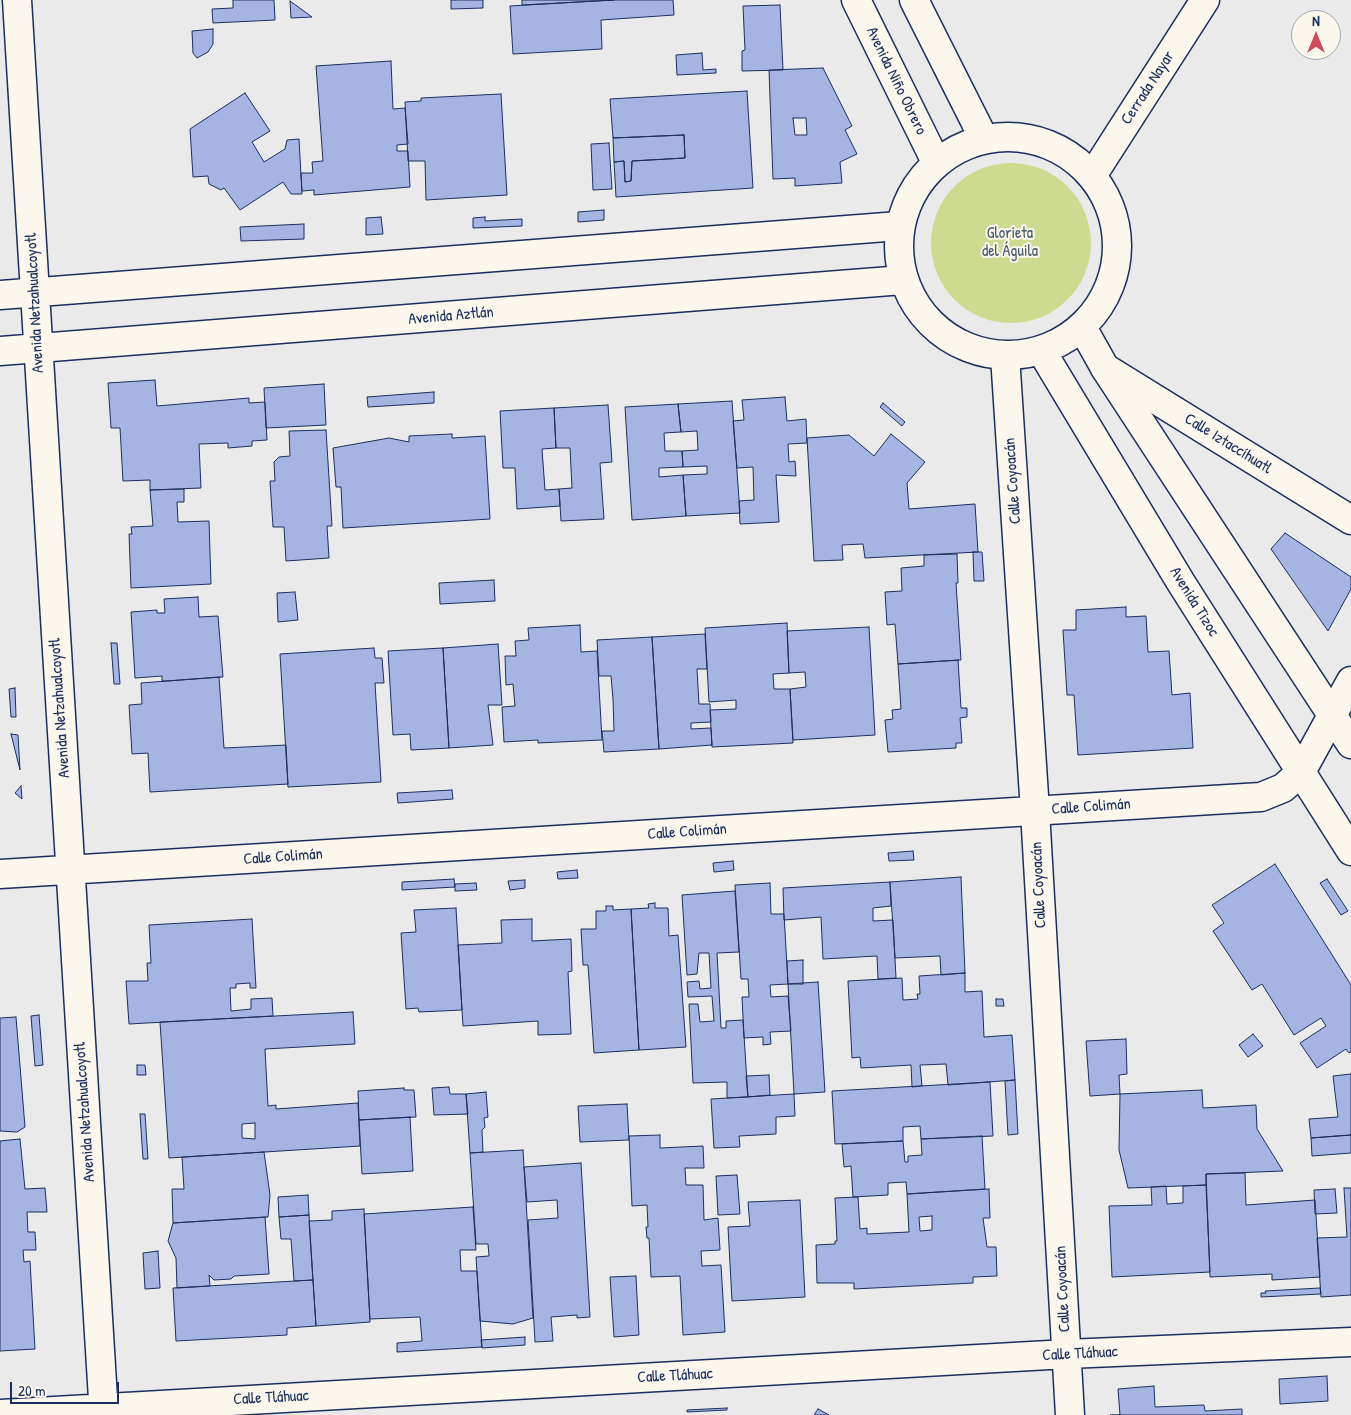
<!DOCTYPE html>
<meta charset="utf-8">
<style>
body{margin:0}
#map{position:relative;width:1351px;height:1415px;overflow:hidden;background:#eaeaea;font-family:"Patrick Hand",sans-serif}
canvas{display:block}
.north{position:absolute;left:1291px;top:10px;width:50px;height:50px;box-sizing:border-box;background:#fbf7ec;border:1px solid #a1a7b3;border-radius:50%;rotate:0deg;font-size:14px;font-weight:700;line-height:20px;text-align:center;color:#1b2f5e}
.north::after{content:'';display:block;margin:auto;width:18px;height:22px;background:#d1495b;clip-path:polygon(50% 0,100% 100%,50% 72%,0 100%)}
.scale{position:absolute;left:10px;top:1382px;width:109px;height:22px;box-sizing:border-box;border:2px solid #1b2f5e;border-top:0;padding-left:6px;font-size:15px;line-height:18px;white-space:nowrap;color:#1b2f5e;-webkit-text-stroke:4px #fbf7ec;paint-order:stroke}
</style>
<div id="map">
<canvas width="1351" height="1415"></canvas>
<div class="north">N</div>
<div class="scale">20 m</div>
</div>
<script>
const context = document.querySelector('canvas').getContext('2d');
context.lineJoin = 'round';
function paint(path, color) { context.fillStyle = color; context.fill(path, 'evenodd'); }
const toPath = rows => new Path2D(rows.map(r => 'M' + r).join(''));
function trace(path, color, width, dash) { context.strokeStyle = color; context.lineWidth = width; context.lineCap = dash ? 'butt' : 'round'; context.setLineDash(dash || []); context.stroke(path); }
function label(font, color, halo, rows, align = 'center') {
  context.font = font + ' "Patrick Hand",sans-serif'; context.lineWidth = 4; context.setLineDash([]); context.textBaseline = 'middle'; context.strokeStyle = halo; context.fillStyle = color; for (const [text, x, y, turn = 0] of rows) {
    context.save(); context.translate(x, y); context.rotate((+turn || 0) * Math.PI / 180); context.textAlign = isNaN(turn) ? turn : align; if (halo) context.strokeText(text, 0, 0); context.fillText(text, 0, 0); context.restore();
  }
}
const green = toPath([
 '931 243a80 80 0 1 1 160 0a80 80 0 1 1-160 0Z'
]);
const building = toPath([
 [233,0,274,0,275,20,213,23,212,9,233,8,233,0],
 [451,0,483,0,483,8,451,9,451,0],
 [522,0,614,0,522,5,522,0],
 [614,0,673,0,674,15,601,20,602,49,513,54,510,6,614,0],
 [290,1,312,17,291,18,290,1],
 [780,5,783,70,742,71,742,51,745,50,743,6,780,5],
 [213,29,213,44,208,52,197,58,193,53,192,31,213,29],
 [702,53,703,70,716,69,716,73,677,75,676,55,702,53],
 [391,61,393,109,405,108,408,144,397,145,397,151,408,151,410,187,314,195,314,190,302,191,301,173,313,173,312,162,323,161,316,66,391,61],
 [823,68,852,126,845,130,857,154,840,162,842,183,795,186,795,178,773,179,769,70,823,68],
 [793,118,806,118,807,135,795,135,793,118],
 [747,91,753,188,616,197,614,162,624,161,625,182,631,181,632,161,685,158,684,135,613,138,610,99,747,91],
 [245,93,270,131,252,142,264,162,285,149,287,140,299,139,302,194,291,194,283,182,240,210,224,188,221,190,209,184,208,176,193,177,190,129,245,93],
 [501,94,507,195,426,200,425,161,408,161,405,102,421,101,421,98,501,94],
 [684,135,685,158,632,161,631,181,625,182,624,161,614,162,613,138,684,135],
 [609,143,612,189,593,190,591,144,609,143],
 [604,210,604,220,578,222,578,212,604,210],
 [381,217,383,234,366,235,366,218,381,217],
 [485,217,485,221,522,219,522,226,473,228,473,218,485,217],
 [304,224,304,239,241,241,240,227,304,224],
 [155,380,157,406,249,398,249,403,265,402,267,440,252,441,252,446,228,448,228,443,199,444,201,488,150,490,150,480,123,481,120,428,111,428,108,383,155,380],
 [324,384,326,425,266,428,264,388,324,384],
 [434,392,434,403,368,407,367,397,434,392],
 [785,397,787,421,806,419,807,443,788,444,789,462,795,461,796,476,776,475,779,522,740,524,739,501,754,500,753,467,737,468,733,421,744,420,742,400,785,397],
 [732,401,740,513,686,516,683,475,707,474,707,466,683,467,682,451,698,450,697,431,681,432,678,404,732,401],
 [883,403,905,422,902,426,880,407,883,403],
 [678,404,681,432,664,433,665,451,682,451,683,467,659,468,659,477,683,475,686,516,632,520,625,407,678,404],
 [608,405,612,462,600,463,604,519,561,521,559,489,572,488,570,448,556,448,554,408,608,405],
 [554,408,556,448,542,449,545,490,559,489,560,506,517,509,515,468,503,468,500,411,554,408],
 [326,430,332,526,327,526,329,558,286,561,284,527,273,527,270,481,275,481,274,462,279,457,290,456,289,431,326,430],
 [452,434,452,438,485,436,490,519,343,528,341,487,336,487,333,448,389,438,409,442,409,436,452,434],
 [891,434,925,462,907,483,909,509,975,504,978,552,865,558,863,544,842,545,843,560,814,561,807,438,849,435,874,456,891,434],
 [184,489,184,502,177,502,178,522,209,521,211,584,131,588,129,534,132,534,131,527,153,526,150,490,184,489],
 [1285,533,1351,577,1351,589,1328,631,1271,549,1285,533],
 [973,552,982,552,984,581,974,581,973,552],
 [957,554,958,583,956,583,961,660,898,664,895,624,887,625,885,592,902,591,901,568,924,566,924,555,957,554],
 [494,580,495,601,440,604,439,583,494,580],
 [295,592,298,620,278,622,277,593,295,592],
 [198,597,199,617,218,616,223,677,166,681,162,681,162,676,135,678,131,612,157,610,157,613,165,613,164,599,198,597],
 [1126,607,1126,617,1146,616,1148,652,1169,651,1172,695,1190,693,1193,748,1078,755,1074,695,1067,695,1063,630,1076,630,1076,610,1126,607],
 [787,623,789,673,773,674,774,689,790,689,793,743,712,747,710,710,736,709,736,700,709,702,705,628,787,623],
 [580,625,581,652,597,651,602,740,538,743,538,740,504,742,502,707,515,706,513,684,506,685,505,656,516,656,515,641,529,640,528,628,580,625],
 [869,627,875,735,793,740,790,689,806,687,805,672,789,673,787,631,869,627],
 [705,634,707,669,697,669,699,704,710,704,711,722,691,723,691,729,711,728,712,745,659,749,652,637,705,634],
 [652,637,659,749,604,752,602,731,614,731,613,699,611,676,599,676,597,640,652,637],
 [111,643,117,643,120,684,114,684,111,643],
 [498,644,502,705,488,705,493,745,449,748,443,648,498,644],
 [374,648,375,658,382,658,384,683,375,683,381,782,288,787,280,654,374,648],
 [443,648,449,748,411,750,410,734,393,735,388,651,443,648],
 [958,660,961,708,967,708,967,717,960,718,962,743,956,743,956,748,888,752,885,720,893,719,892,710,901,709,898,664,958,660],
 [219,677,224,748,286,745,288,784,150,792,148,753,132,754,129,705,142,704,141,683,219,677],
 [15,688,16,717,11,717,9,689,15,688],
 [11,734,18,735,20,770,11,734],
 [21,786,22,799,15,793,21,786],
 [452,790,453,799,398,803,397,793,452,790],
 [913,851,914,860,889,861,888,853,913,851],
 [733,861,734,870,714,872,713,863,733,861],
 [1275,864,1351,985,1351,1052,1349,1053,1346,1049,1317,1068,1300,1043,1326,1026,1321,1018,1294,1035,1262,984,1252,990,1213,931,1224,923,1212,905,1275,864],
 [577,870,578,878,558,879,557,872,577,870],
 [961,877,965,973,941,975,940,956,895,958,890,882,961,877],
 [454,879,455,887,402,890,402,882,454,879],
 [1327,879,1348,911,1341,915,1320,883,1327,879],
 [525,880,525,888,510,890,508,881,525,880],
 [890,882,891,906,873,908,873,921,893,920,896,978,878,979,877,956,823,959,821,917,784,920,783,888,890,882],
 [476,883,477,890,455,891,455,884,476,883],
 [770,883,771,914,784,914,788,984,770,985,771,997,788,996,791,1031,770,1032,771,1044,763,1045,763,1037,744,1038,742,997,749,997,748,979,741,979,735,885,770,883],
 [735,891,739,952,717,953,721,1028,726,1028,726,1021,743,1020,748,1097,727,1098,727,1082,693,1083,689,1004,698,1004,700,1022,714,1021,712,996,688,997,687,982,699,981,700,989,711,988,709,953,699,953,697,974,687,975,682,895,735,891],
 [655,903,655,908,668,908,669,936,678,935,686,1047,639,1050,631,909,649,908,648,904,655,903],
 [606,906,613,906,613,910,631,909,639,1050,594,1053,588,965,583,965,581,929,596,929,596,911,606,911,606,906],
 [456,908,462,1010,419,1012,418,1008,406,1009,401,933,416,932,414,910,456,908],
 [252,919,256,988,250,988,250,983,236,984,236,988,230,988,231,1011,251,1009,251,999,272,998,273,1016,129,1024,126,981,148,981,147,963,151,963,149,925,252,919],
 [532,919,532,941,571,939,572,971,568,972,571,1034,538,1035,538,1021,463,1026,458,945,502,943,501,920,532,919],
 [803,960,803,984,788,984,787,961,803,960],
 [965,973,965,992,982,991,984,1037,1012,1035,1015,1080,948,1085,946,1064,920,1065,922,1086,912,1087,911,1065,861,1068,860,1057,852,1058,848,981,902,978,903,1000,918,999,917,994,920,994,919,976,965,973],
 [818,982,825,1092,794,1094,788,984,818,982],
 [996,999,1003,999,1004,1006,996,1006,996,999],
 [353,1012,355,1044,265,1049,268,1106,276,1105,276,1109,358,1103,360,1146,169,1158,160,1022,353,1012],
 [255,1123,255,1139,242,1138,242,1124,255,1123],
 [39,1015,43,1065,35,1066,31,1016,39,1015],
 [16,1017,25,1127,17,1132,0,1131,0,1018,16,1017],
 [1253,1034,1263,1046,1248,1057,1239,1045,1253,1034],
 [1126,1039,1127,1074,1119,1075,1120,1094,1090,1096,1086,1041,1126,1039],
 [137,1065,145,1065,146,1075,137,1075,137,1065],
 [1351,1074,1351,1135,1311,1138,1309,1119,1338,1117,1333,1076,1351,1074],
 [769,1075,770,1095,748,1097,746,1076,769,1075],
 [1015,1080,1018,1134,1008,1135,1005,1081,1015,1080],
 [990,1082,993,1136,921,1139,920,1126,903,1127,903,1141,835,1144,832,1091,990,1082],
 [449,1087,450,1094,466,1094,468,1114,434,1115,432,1088,449,1087],
 [404,1088,404,1090,414,1090,416,1117,359,1120,358,1091,404,1088],
 [1202,1090,1203,1108,1256,1105,1257,1129,1283,1171,1206,1174,1206,1185,1128,1188,1119,1150,1120,1094,1202,1090],
 [486,1092,488,1117,484,1118,485,1127,482,1130,483,1152,470,1153,466,1094,486,1092],
 [794,1094,795,1116,776,1117,776,1134,739,1136,740,1147,714,1148,711,1099,794,1094],
 [627,1104,629,1140,580,1142,578,1106,627,1104],
 [140,1114,145,1114,148,1159,143,1159,140,1114],
 [410,1117,413,1171,362,1174,359,1120,410,1117],
 [660,1135,660,1148,703,1146,704,1168,685,1168,686,1185,703,1185,704,1220,718,1218,720,1250,701,1251,702,1266,721,1265,725,1332,683,1335,680,1276,651,1277,649,1238,647,1238,646,1227,648,1227,647,1205,632,1206,629,1136,660,1135],
 [1351,1135,1351,1153,1312,1156,1311,1138,1351,1135],
 [982,1136,985,1189,907,1194,906,1182,888,1183,888,1195,853,1197,851,1166,844,1167,842,1144,903,1141,905,1162,908,1162,908,1156,922,1155,921,1139,982,1136],
 [20,1139,25,1189,45,1188,47,1212,27,1212,28,1232,35,1232,36,1250,23,1250,24,1262,30,1261,35,1349,0,1351,0,1141,20,1139],
 [523,1150,533,1318,513,1324,480,1321,476,1257,489,1256,488,1244,476,1244,470,1153,523,1150],
 [264,1152,270,1195,268,1217,173,1223,172,1189,184,1189,182,1157,264,1152],
 [581,1163,590,1317,577,1318,577,1315,551,1317,553,1341,535,1342,528,1220,558,1218,557,1200,527,1202,524,1167,581,1163],
 [1245,1173,1246,1205,1315,1200,1320,1277,1272,1280,1272,1274,1210,1277,1206,1174,1245,1173],
 [737,1175,740,1214,718,1215,716,1176,737,1175],
 [1206,1185,1210,1272,1112,1277,1109,1206,1152,1205,1151,1187,1166,1186,1167,1204,1183,1203,1183,1186,1206,1185],
 [1344,1188,1351,1188,1351,1295,1321,1297,1317,1238,1347,1237,1344,1188],
 [989,1189,990,1218,983,1218,987,1247,996,1247,997,1276,973,1277,973,1283,854,1289,854,1283,817,1283,816,1245,835,1244,835,1241,837,1241,835,1198,858,1197,860,1229,867,1228,867,1234,909,1232,907,1194,989,1189],
 [932,1216,932,1230,920,1231,919,1217,932,1216],
 [1335,1189,1337,1213,1315,1214,1314,1190,1335,1189],
 [308,1195,309,1215,279,1217,278,1197,308,1195],
 [800,1200,805,1297,732,1301,728,1227,750,1226,748,1202,800,1200],
 [473,1207,476,1250,460,1250,461,1271,477,1271,482,1347,397,1352,397,1343,422,1341,420,1317,370,1319,364,1214,473,1207],
 [364,1209,370,1322,316,1326,309,1221,332,1220,332,1211,364,1209],
 [309,1215,313,1280,294,1281,291,1239,281,1239,279,1217,309,1215],
 [265,1217,269,1274,234,1276,231,1279,214,1280,209,1275,210,1286,177,1288,176,1258,168,1241,173,1223,265,1217],
 [158,1251,160,1288,145,1289,143,1253,158,1251],
 [636,1276,639,1335,614,1337,610,1277,636,1276],
 [313,1280,316,1326,287,1328,287,1335,176,1341,173,1288,313,1280],
 [1320,1288,1321,1294,1261,1297,1261,1293,1266,1293,1265,1291,1320,1288],
 [525,1337,525,1345,482,1348,481,1340,525,1337],
 [1327,1376,1328,1401,1280,1404,1279,1379,1327,1376],
 [1154,1386,1155,1407,1204,1405,1205,1411,1242,1409,1242,1415,1110,1415,1120,1415,1118,1389,1154,1386],
 [727,1408,727,1410,687,1412,687,1410,727,1408],
 [818,1409,829,1415,814,1415,818,1409]
]);
const minor = toPath([
 [17,0,104,1415],
 [1092,176,1205,0],
 [0,295,899,226],
 [0,351,903,280],
 [1005,356,1035,811,1070,1415],
 [1105,368,1351,520],
 [0,874,1261,797,1283,788,1301,772,1351,681],
 [0,1414,1067,1354,1351,1342]
]);
const secondary = toPath([
 [856,0,936,162],
 [914,0,984,139],
 '899 246a109 109 0 1 1 218 0a109 109 0 1 1-218 0Z',
 [1082,327,1105,368,1351,744],
 [1041,350,1180,581,1351,851]
]);
const streetNames = [
 ["Avenida Niño Obrero",896,81,64],
 ["Cerrada Nayar",1148,88,-57],
 ["Avenida Netzahualcoyotl",35,303,-93],
 ["Avenida Aztlán",451,316,-5],
 ["Calle Iztaccíhuatl",1228,444,32],
 ["Calle Coyoacán",1013,481,-94],
 ["Avenida Tizoc",1194,602,58],
 ["Avenida Netzahualcoyotl",60,708,-94],
 ["Calle Colimán",1091,807,-4],
 ["Calle Colimán",687,832,-4],
 ["Calle Colimán",283,857,-4],
 ["Calle Coyoacán",1039,885,-93],
 ["Avenida Netzahualcoyotl",85,1112,-94],
 ["Calle Coyoacán",1063,1289,-93],
 ["Calle Tláhuac",1080,1354,-3],
 ["Calle Tláhuac",675,1376,-3],
 ["Calle Tláhuac",271,1398,-3]
];
const parkNames = [
 ["Glorieta",1010,234],
 ["del Águila",1010,252]
];
paint(green, '#ccdb8f');
paint(building, '#a6b4e3');
trace(building, '#1b2f5e', 1);
trace(minor, '#1b2f5e', 31);
trace(secondary, '#1b2f5e', 31);
trace(minor, '#fbf7ec', 28);
trace(secondary, '#fbf7ec', 28);
label('16px', '#1b2f5e', '#fbf7ec', streetNames);
label('16px', '#475a6a', '#fbf7ec', parkNames);
</script>
